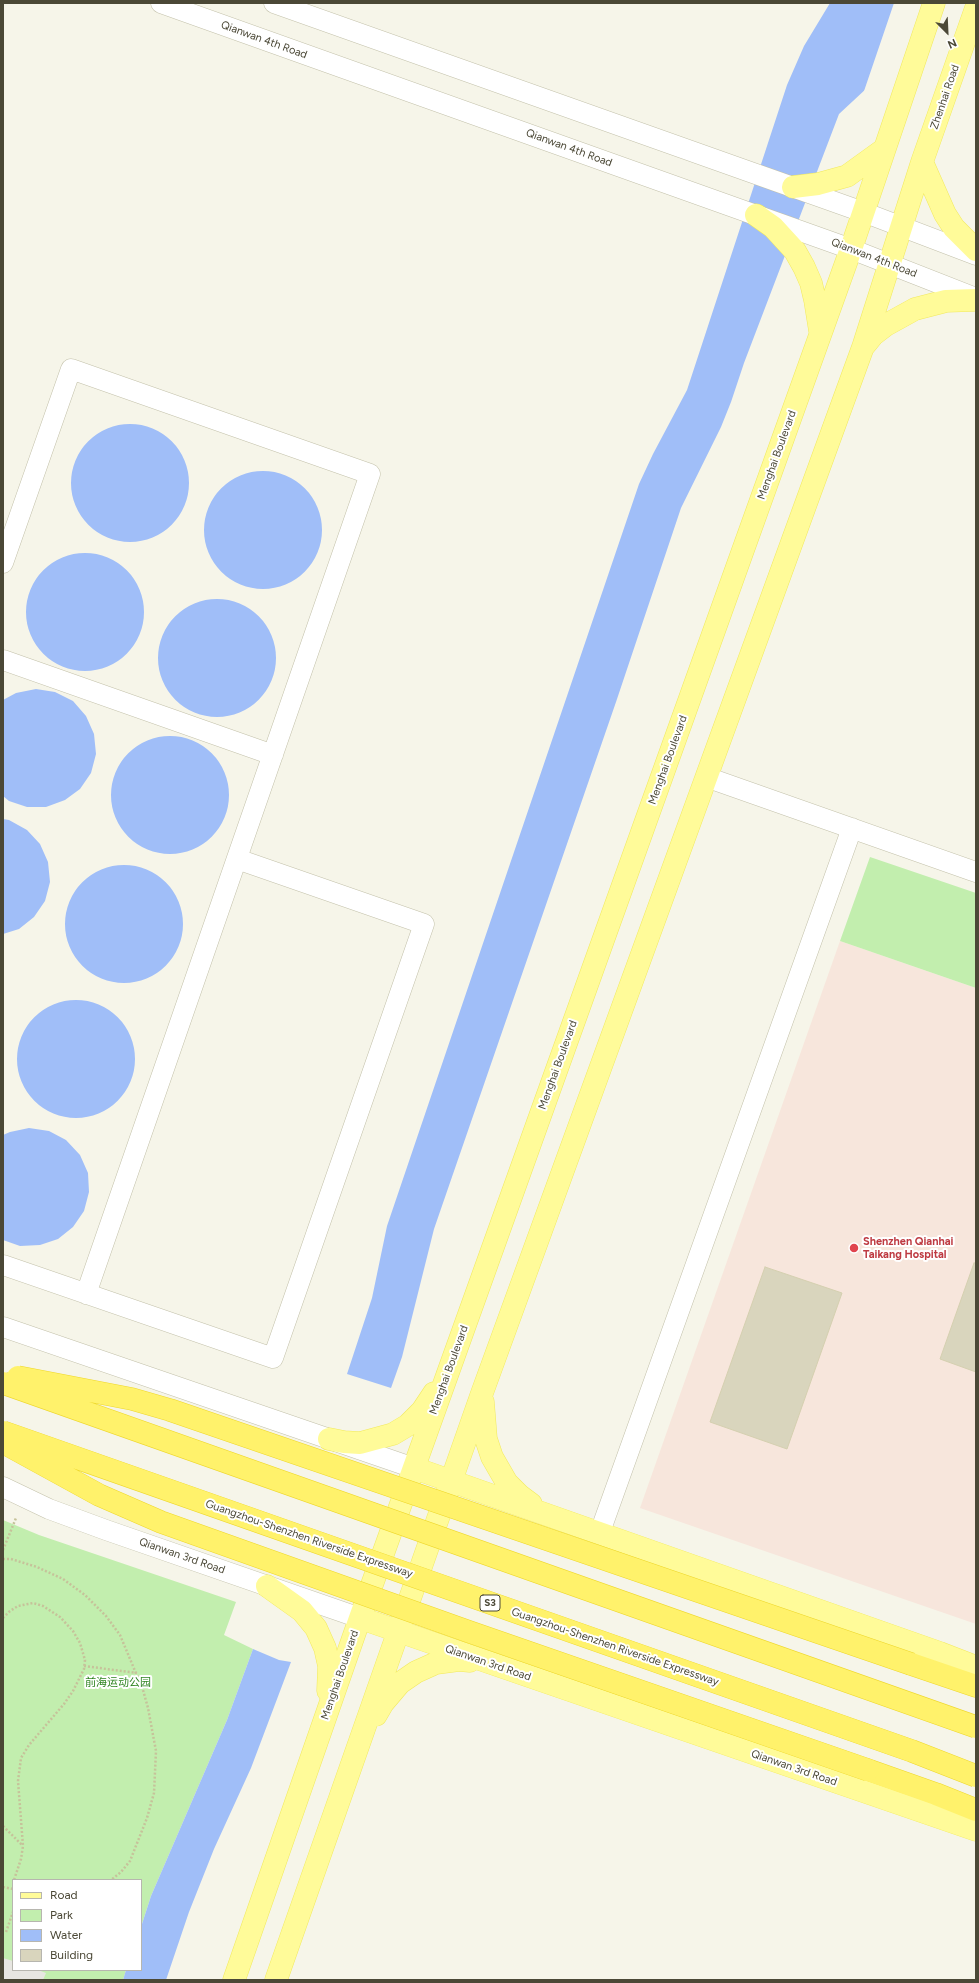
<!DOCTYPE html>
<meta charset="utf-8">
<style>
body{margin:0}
#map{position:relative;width:979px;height:1983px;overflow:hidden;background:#f6f5e9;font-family:Figtree,sans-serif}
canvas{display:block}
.frame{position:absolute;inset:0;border:4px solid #4b4836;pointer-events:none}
.legend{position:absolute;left:12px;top:1879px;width:130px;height:92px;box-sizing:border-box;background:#fff;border:1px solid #b7b6af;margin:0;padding:5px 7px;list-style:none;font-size:12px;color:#4b4836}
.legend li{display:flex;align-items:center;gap:8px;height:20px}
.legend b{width:20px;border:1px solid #b7b6af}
.north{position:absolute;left:927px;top:12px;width:40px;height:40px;-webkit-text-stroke:3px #fff;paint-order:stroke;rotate:156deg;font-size:11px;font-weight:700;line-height:16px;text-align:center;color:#4b4836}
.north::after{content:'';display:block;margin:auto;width:14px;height:18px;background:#4b4836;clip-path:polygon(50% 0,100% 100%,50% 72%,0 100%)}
</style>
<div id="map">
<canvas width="979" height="1983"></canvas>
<div class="frame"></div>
<ul class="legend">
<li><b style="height:5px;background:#fffb99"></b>Road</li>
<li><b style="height:11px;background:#c2eeae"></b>Park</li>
<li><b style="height:11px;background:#a0bef8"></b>Water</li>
<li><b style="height:11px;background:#d9d5bd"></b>Building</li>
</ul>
<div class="north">N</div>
</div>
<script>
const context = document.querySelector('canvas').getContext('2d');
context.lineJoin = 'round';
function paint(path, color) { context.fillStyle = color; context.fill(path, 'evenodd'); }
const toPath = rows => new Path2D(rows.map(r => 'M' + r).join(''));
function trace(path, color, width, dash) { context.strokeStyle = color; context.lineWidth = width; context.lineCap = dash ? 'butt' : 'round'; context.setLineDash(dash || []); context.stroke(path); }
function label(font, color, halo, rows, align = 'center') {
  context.font = font + ' Figtree,"Noto Sans SC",sans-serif'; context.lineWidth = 4; context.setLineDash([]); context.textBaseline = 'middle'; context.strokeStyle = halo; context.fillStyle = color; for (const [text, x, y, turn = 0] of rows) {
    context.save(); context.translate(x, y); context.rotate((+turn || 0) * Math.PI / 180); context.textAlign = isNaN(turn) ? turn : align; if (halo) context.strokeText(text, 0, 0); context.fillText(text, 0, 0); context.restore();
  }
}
const medical = toPath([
 [840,941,976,988,976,1624,640,1508]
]);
const green = toPath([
 [870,857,976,893,976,988,840,941],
 [3,1520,39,1535,236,1602,224,1635,253,1649,227,1720,151,1896,141,1927,141,1880,13,1880,13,1970,126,1970,123,1980,3,1980]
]);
const parking = toPath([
 [3,1958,13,1961,13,1970,38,1970,46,1973,43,1980,3,1980]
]);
const water = toPath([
 [830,3,976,3,953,49,906,66,867,88,839,114,744,363,731,402,721,427,681,508,616,702,434,1229,402,1357,391,1388,347,1374,372,1298,387,1226,639,484,653,454,687,390,787,85,804,46],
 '71 483a59 59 0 1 1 118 0a59 59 0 1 1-118 0Z',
 '204 530a59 59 0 1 1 118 0a59 59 0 1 1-118 0Z',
 '26 612a59 59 0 1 1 118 0a59 59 0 1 1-118 0Z',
 '158 658a59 59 0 1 1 118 0a59 59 0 1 1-118 0Z',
 [36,689,55,692,73,701,86,716,94,734,96,754,91,773,80,789,65,800,46,807,27,807,9,801,3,796,3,700,16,693],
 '111 795a59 59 0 1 1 118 0a59 59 0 1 1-118 0Z',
 [3,819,9,820,27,830,40,844,48,862,50,882,45,901,34,917,19,929,3,934],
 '65 924a59 59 0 1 1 118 0a59 59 0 1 1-118 0Z',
 '17 1059a59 59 0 1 1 118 0a59 59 0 1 1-118 0Z',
 [29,1128,49,1131,66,1140,80,1155,88,1173,89,1192,84,1211,73,1227,58,1239,40,1245,20,1246,3,1240,3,1135,10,1132],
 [253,1649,279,1660,291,1662,251,1768,214,1849,189,1912,166,1980,123,1980,126,1970,141,1970,141,1927,151,1896,227,1720]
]);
const pier = toPath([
 [894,3,976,3,976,49,953,51,906,68,863,94]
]);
const building = toPath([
 [974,1263,976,1263,976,1372,940,1359,974,1263],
 [765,1267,842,1293,787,1449,710,1422,765,1267]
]);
const path = toPath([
 [3,1550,16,1518],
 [3,1559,11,1559,37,1567,63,1579,85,1595,106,1616,120,1635,143,1690,148,1708,156,1751,154,1793,147,1818,130,1861,121,1872,111,1880],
 [3,1618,10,1611,18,1606,33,1603,43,1606,60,1617,73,1631,80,1643,85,1660,84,1669,73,1691,64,1704,29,1745,21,1758,18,1781,23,1846,21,1859,14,1880],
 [84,1666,137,1673],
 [3,1826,22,1845],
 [3,1887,13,1889],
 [6,1932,13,1912]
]);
const minor = toPath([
 [161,3,851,249,976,298],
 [274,3,863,212,976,255],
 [3,563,71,369,370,474,86,1294],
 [3,660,273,755],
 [706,777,976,872],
 [3,1265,273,1358,424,924,237,859],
 [3,1327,414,1468],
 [3,1487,49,1509,106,1530,360,1618],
 [600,1532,852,828]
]);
const major = toPath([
 [922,162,945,214,954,228,976,250],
 [793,187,818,184,847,176,883,150],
 [756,215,773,227,795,251,804,267,811,283,815,300,820,331],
 [864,346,873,335,886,325,915,309,946,301,976,300],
 [483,1402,486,1439,492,1457,507,1483,519,1495,531,1504],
 [329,1439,344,1442,360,1443,393,1434,408,1425,422,1411,434,1393],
 [414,1468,940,1653,976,1667],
 [267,1586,302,1611,316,1628,325,1648,329,1666,328,1691],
 [360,1618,976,1830],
 [376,1715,383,1703,400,1683,416,1672,436,1663,459,1660,470,1661],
 [234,1980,360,1618,851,249,934,3],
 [276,1980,482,1393,863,347,922,162,976,8]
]);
const highway = toPath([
 [911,1664,976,1686],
 [868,1770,936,1794,976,1810]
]);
const highwayBridge = toPath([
 [18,1377,132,1399,170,1410,911,1664],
 [3,1383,976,1727],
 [3,1432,912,1751,976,1776],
 [6,1444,99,1495,161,1522,467,1631,868,1770]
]);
const markers = [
 [854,1248,5,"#e0444e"]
];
const shields = [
 [490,1603,20]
];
const shieldNames = [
 ["S3",490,1603]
];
const streetNames = [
 ["Qianwan 4th Road",264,40,20],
 ["Zhenhai Road",945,97,-71],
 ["Qianwan 4th Road",569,148,20],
 ["Qianwan 4th Road",874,258,21],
 ["Menghai Boulevard",777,455,-70],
 ["Menghai Boulevard",668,760,-70],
 ["Menghai Boulevard",558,1065,-70],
 ["Menghai Boulevard",449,1370,-70],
 ["Guangzhou-Shenzhen Riverside Expressway",309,1539,19],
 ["Qianwan 3rd Road",182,1556,19],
 ["Guangzhou-Shenzhen Riverside Expressway",615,1647,19],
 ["Qianwan 3rd Road",488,1663,19],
 ["Menghai Boulevard",340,1675,-71],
 ["Qianwan 3rd Road",794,1768,19]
];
const healthNames = [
 ["Shenzhen Qianhai",863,1242],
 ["Taikang Hospital",863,1255]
];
const parkNames = [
 ["前海运动公园",118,1683]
];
paint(medical, '#f7e6dc');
paint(green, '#c2eeae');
paint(parking, '#e7e6e1');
paint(water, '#a0bef8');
paint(pier, '#f6f5e9');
paint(building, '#d9d5bd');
trace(building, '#d5d0b0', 1);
trace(minor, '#c3c1aa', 21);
trace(major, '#f1e95d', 23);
trace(highway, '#eed72b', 23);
trace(path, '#c6c29a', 2.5, [2, 2]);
trace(minor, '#fff', 20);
trace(major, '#fffb99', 22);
trace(highway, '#fff26b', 22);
trace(highwayBridge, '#eed72b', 23, []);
trace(highwayBridge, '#fff26b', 22);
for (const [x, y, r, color] of markers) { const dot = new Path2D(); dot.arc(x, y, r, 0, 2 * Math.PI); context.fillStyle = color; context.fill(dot); trace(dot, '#fff', 1.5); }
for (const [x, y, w] of shields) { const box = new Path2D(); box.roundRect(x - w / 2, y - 8, w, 16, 3); context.fillStyle = '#fff'; context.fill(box); trace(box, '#4b4836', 1); }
label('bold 10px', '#4b4836', null, shieldNames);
label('11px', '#4b4836', '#fff', streetNames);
label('bold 11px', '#be3a42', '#fff', healthNames, 'left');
label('11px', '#2f8422', '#fff', parkNames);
</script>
